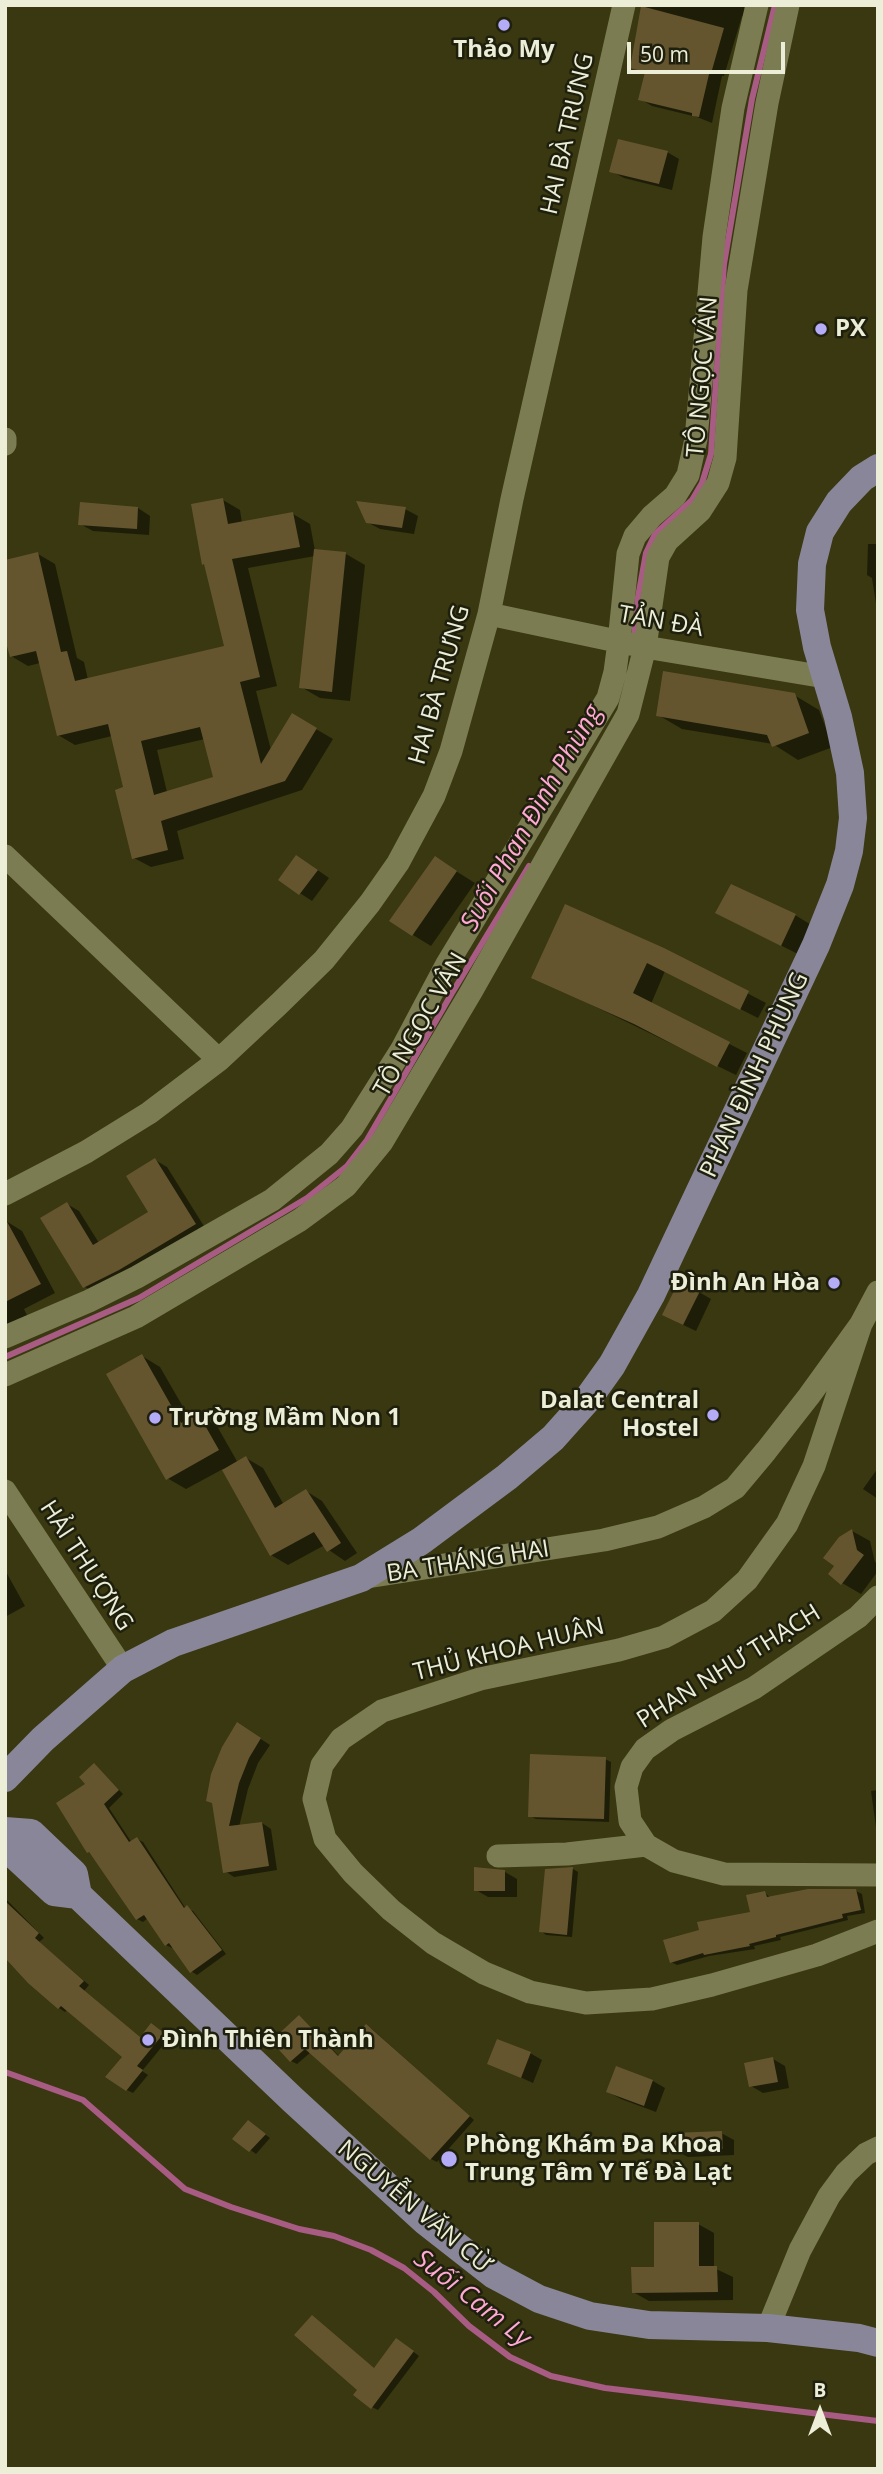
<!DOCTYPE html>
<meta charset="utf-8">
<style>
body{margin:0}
#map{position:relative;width:883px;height:2474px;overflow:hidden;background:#393810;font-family:"Open Sans",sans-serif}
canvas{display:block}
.frame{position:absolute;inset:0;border:7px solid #edeed8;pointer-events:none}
.north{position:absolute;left:785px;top:2376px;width:70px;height:70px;-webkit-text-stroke:5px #1f1f0e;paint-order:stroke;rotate:0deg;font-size:19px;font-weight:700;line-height:28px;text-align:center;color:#edeed8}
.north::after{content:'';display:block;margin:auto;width:24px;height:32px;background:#edeed8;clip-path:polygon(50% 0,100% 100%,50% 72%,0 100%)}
.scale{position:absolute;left:627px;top:42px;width:158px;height:32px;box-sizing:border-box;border:4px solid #edeed8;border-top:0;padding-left:9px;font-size:21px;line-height:24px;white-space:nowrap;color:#edeed8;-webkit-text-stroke:5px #1f1f0e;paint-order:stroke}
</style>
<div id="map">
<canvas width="883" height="2474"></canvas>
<div class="frame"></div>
<div class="north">B</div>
<div class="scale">50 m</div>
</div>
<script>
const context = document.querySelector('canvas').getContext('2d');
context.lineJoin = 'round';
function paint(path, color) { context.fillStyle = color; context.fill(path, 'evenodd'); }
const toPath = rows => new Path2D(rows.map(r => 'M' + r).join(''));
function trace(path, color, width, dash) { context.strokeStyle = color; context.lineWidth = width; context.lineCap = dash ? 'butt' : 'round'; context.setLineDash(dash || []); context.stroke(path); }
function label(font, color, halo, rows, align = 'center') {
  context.font = font + ' "Open Sans",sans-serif'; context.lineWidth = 5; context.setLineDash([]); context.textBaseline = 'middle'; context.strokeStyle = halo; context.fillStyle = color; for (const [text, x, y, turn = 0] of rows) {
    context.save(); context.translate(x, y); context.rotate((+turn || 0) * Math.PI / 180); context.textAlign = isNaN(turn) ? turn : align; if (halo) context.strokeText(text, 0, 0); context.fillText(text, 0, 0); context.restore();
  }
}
const shadow = toPath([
 [644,5,758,5,753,19,742,16,724,76,722,76,712,123,697,117,652,106,640,99,646,75,632,67,638,26],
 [667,152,679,159,672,190,624,178,611,171],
 [223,500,240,510,242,523,293,514,310,524,315,551,346,554,365,565,350,701,320,698,301,687,315,556,248,568,277,686,256,691,271,750,292,715,333,739,302,790,177,831,184,859,151,867,134,858,126,789,112,736,75,745,58,735,40,663,28,666,11,656,38,554,55,564,77,658,84,662,88,680,226,647],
 [205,739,215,778,167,792,157,750],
 [138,508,150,516,149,535,93,531,80,524],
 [405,509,418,516,414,534,380,529,367,522],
 [868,544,878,544,878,617,872,578,867,575],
 [794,695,819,710,833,747,798,760,773,744,682,729,658,715],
 [435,858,475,883,431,946,413,935],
 [309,864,329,878,312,901,280,880],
 [795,915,813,926,800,955,736,923],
 [663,949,766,1003,758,1018,665,971,651,1004,747,1053,736,1075,534,977],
 [155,1160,167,1167,207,1231,97,1294,85,1287,67,1204,79,1211,99,1243,150,1212],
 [6,1221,22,1231,55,1293,24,1309,32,1326,5,1344],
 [699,1292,711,1299,696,1331,677,1322],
 [142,1356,160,1367,190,1419,198,1415,217,1426,238,1463,246,1458,263,1468,284,1505,306,1491,322,1501,357,1553,345,1561,323,1546,288,1565,271,1555,223,1469,186,1489,167,1478],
 [878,1468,878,1499,863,1489],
 [852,1531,870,1541,875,1562,878,1564,878,1571,861,1594,842,1583,836,1566],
 [5,1570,25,1606,5,1617],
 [247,1730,270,1745,258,1763,248,1789,239,1827,262,1823,271,1829,277,1870,234,1877,225,1871,214,1804],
 [605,1759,611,1762,609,1822,536,1819,530,1816],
 [99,1769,123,1794,109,1808,132,1843,137,1839,143,1842,186,1909,193,1911,226,1954,197,1975,191,1971,174,1947,172,1948,166,1945,148,1918,143,1922,137,1919,89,1852,88,1785],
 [878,1790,878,1842,871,1791],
 [573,1869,578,1872,572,1937,546,1935,541,1931,546,1870],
 [505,1872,517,1879,517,1897,488,1897,476,1890],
 [856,1891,862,1894,865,1913,847,1916,848,1920,780,1937,781,1940,754,1946,755,1949,709,1956,677,1965,671,1962,752,1913,765,1893,771,1898],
 [5,1898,44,1938,39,1942,89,1985,84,1991,141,2039,158,2029,169,2038,142,2071,148,2075,133,2093,127,2090,124,2057,68,2009,65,2012,59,2008,5,1957],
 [300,2017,339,2056,366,2026,372,2029,474,2120,437,2162,431,2159,311,2052,297,2064,291,2061,273,2041],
 [530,2053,542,2060,533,2083,489,2063],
 [773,2059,785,2066,789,2088,763,2093,751,2086],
 [617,2068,653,2081,665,2088,656,2112,621,2099,608,2092],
 [254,2126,270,2138,256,2154,235,2139],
 [721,2133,734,2140,734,2155,688,2157,675,2150],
 [698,2224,714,2233,714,2268,733,2277,733,2300,649,2301,633,2292],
 [402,2343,419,2356,378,2410,372,2407,375,2370]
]);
const stream = toPath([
 [634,639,638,597,646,553,655,534,692,500,702,483,711,454,724,264,752,99,775,5],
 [5,1357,139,1298,307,1198,347,1166,367,1140,452,993,529,866],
 [5,2072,83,2100,185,2189,231,2207,299,2229,334,2236,371,2250,404,2268,434,2292,469,2326,510,2357,551,2376,605,2388,878,2421]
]);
const building = toPath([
 [641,6,724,28,712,70,710,70,699,117,692,116,692,113,638,100,645,72,630,68],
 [618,139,668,151,659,184,609,172],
 [223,498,228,524,293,512,300,547,232,559,260,677,240,682,261,764,292,713,317,728,285,781,161,821,168,850,132,859,115,790,123,787,108,724,57,736,36,651,10,657,5,639,5,560,38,552,61,652,67,651,75,681,224,646,204,564,202,565,191,504],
 [200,727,213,777,154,795,141,741],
 [356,501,406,507,402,528,366,523],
 [80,502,138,507,137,529,78,525],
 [314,549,346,552,332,692,299,688],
 [663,671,795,693,809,733,772,747,767,735,656,716],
 [296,855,318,870,299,895,278,880],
 [435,856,457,871,412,936,389,921],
 [731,884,796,914,781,946,715,913],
 [565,904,664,948,749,991,740,1010,647,963,633,993,730,1042,717,1067,634,1024,531,978],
 [155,1158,196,1224,119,1270,83,1288,40,1218,67,1202,93,1245,148,1212,126,1176],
 [5,1218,41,1284,5,1302],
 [679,1281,700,1291,683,1325,662,1315],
 [142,1354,181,1423,198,1413,219,1450,166,1480,106,1374],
 [246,1456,275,1508,306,1489,341,1543,327,1552,314,1532,270,1556,222,1470],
 [852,1529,857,1550,864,1555,841,1585,828,1574,834,1566,823,1558,839,1537],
 [237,1722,261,1738,249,1758,239,1783,229,1826,262,1822,269,1866,223,1873,212,1803,206,1801,211,1774,222,1747],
 [530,1754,606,1757,604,1819,528,1817],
 [94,1763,119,1790,104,1804,129,1842,137,1837,184,1908,187,1905,222,1950,190,1973,169,1943,165,1946,144,1915,136,1920,89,1852,87,1853,56,1803,85,1784,79,1777],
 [474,1867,505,1870,505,1891,474,1891],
 [573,1867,567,1935,539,1932,545,1869],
 [808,1889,856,1889,861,1910,842,1914,843,1918,776,1935,776,1937,749,1944,750,1946,704,1955,703,1953,670,1963,663,1940,699,1930,697,1922,750,1912,746,1895,765,1891,767,1897],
 [5,1901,39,1933,35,1938,84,1981,79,1986,140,2037,151,2023,164,2033,137,2066,143,2070,126,2091,105,2077,122,2057,61,2006,58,2009,28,1983,5,1958],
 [299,2015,338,2056,366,2024,470,2116,430,2160,305,2049,290,2062,271,2041],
 [497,2039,531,2052,521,2078,487,2064],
 [773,2057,778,2082,749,2087,744,2063],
 [616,2066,653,2080,644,2106,606,2092],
 [248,2120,266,2134,249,2152,232,2139],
 [722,2131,723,2149,674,2151,673,2133],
 [654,2222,699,2222,699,2266,717,2266,718,2292,632,2293,631,2267,654,2267],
 [312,2315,374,2368,396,2338,414,2351,371,2409,353,2395,357,2390,294,2335]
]);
const minor = toPath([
 [5,439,5,444],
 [489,614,645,647,825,677],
 [5,856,219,1060],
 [5,1194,86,1152,149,1113,219,1060,279,1004,324,960,370,903,398,863,434,796,451,751,489,614,512,499,624,5],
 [861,1324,814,1466,787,1524,747,1580,713,1611,664,1637,619,1650,480,1679,382,1711,341,1739,322,1765,314,1799,325,1839,353,1873,391,1910,433,1943,484,1973,530,1992,586,2003,652,1999,712,1985,817,1955,878,1931],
 [5,1337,89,1301,137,1277,272,1200,329,1154,352,1128,402,1049,447,964,608,698,615,672,619,642,628,554,635,536,652,516,675,496,688,475,696,439,714,237,733,108,757,5],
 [5,1375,136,1317,300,1220,346,1186,382,1142,471,992,628,714,645,647,658,557,667,541,700,511,718,483,725,458,736,290,767,103,788,5],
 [5,1491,123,1669],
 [367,1577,604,1540,658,1527,704,1507,735,1488,766,1451,809,1396,861,1324,878,1292],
 [878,1597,858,1617,754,1688,672,1730,645,1749,632,1767,626,1787,630,1821,646,1845,674,1861,724,1874,878,1875],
 [498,1856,567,1854,646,1845],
 [768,2328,800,2250,829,2196,846,2173,866,2154,878,2148]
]);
const major = toPath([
 [5,1778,43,1739,123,1669,173,1643,361,1578,421,1541,507,1477,553,1438,587,1400,612,1365,651,1295,816,945,840,885,849,851,853,818,850,773,838,717,817,647,810,610,812,564,820,532,839,502,862,478,878,468],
 [5,1831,31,1833,74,1874,78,1895,293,2100,425,2221,494,2275,539,2299,590,2316,649,2325,768,2328,859,2338,878,2343],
 [8,1833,11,1852,54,1892,78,1895]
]);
const markers = [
 [504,25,7,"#b5acf8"],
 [821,329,7,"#b5acf8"],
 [834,1283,7,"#b5acf8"],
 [713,1415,7,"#b5acf8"],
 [155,1418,7,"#b5acf8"],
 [148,2040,7,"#b5acf8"],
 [449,2159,9,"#b5acf8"]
];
const poiNames = [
 ["Thảo My",504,50,"center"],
 ["PX",835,329],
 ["Đình An Hòa",820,1283,"right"],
 ["Dalat Central",699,1401,"right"],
 ["Hostel",699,1429,"right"],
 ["Trường Mầm Non 1",169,1418],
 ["Đình Thiên Thành",162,2040],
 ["Phòng Khám Đa Khoa",465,2145],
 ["Trung Tâm Y Tế Đà Lạt",465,2173]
];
const streetNames = [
 ["HAI BÀ TRƯNG",568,134,-77],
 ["TÔ NGỌC VÂN",703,377,-85],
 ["TẢN ĐÀ",661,622,10],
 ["HAI BÀ TRƯNG",440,685,-74],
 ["TÔ NGỌC VÂN",421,1025,-60],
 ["PHAN ĐÌNH PHÙNG",755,1075,-65],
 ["BA THÁNG HAI",468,1562,-9],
 ["HẢI THƯỢNG",86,1566,57],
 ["THỦ KHOA HUÂN",509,1650,-14],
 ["PHAN NHƯ THẠCH",729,1667,-32],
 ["NGUYỄN VĂN CỪ",414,2207,40]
];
const waterNames = [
 ["Suối Phan Đình Phùng",532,818,-60],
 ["Suối Cam Ly",472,2299,38]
];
paint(shadow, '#0007');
trace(stream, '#a85b83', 6);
paint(building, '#64552f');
trace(minor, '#7c7c53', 23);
trace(major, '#8a869a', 28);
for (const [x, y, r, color] of markers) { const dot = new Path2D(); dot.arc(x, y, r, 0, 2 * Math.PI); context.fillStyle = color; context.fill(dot); trace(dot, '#1f1f0e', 2.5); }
label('bold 24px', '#edeed8', '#1f1f0e', poiNames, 'left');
label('24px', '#edeed8', '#1f1f0e', streetNames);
label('italic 26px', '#ffa9d3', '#1f1f0e', waterNames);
</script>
